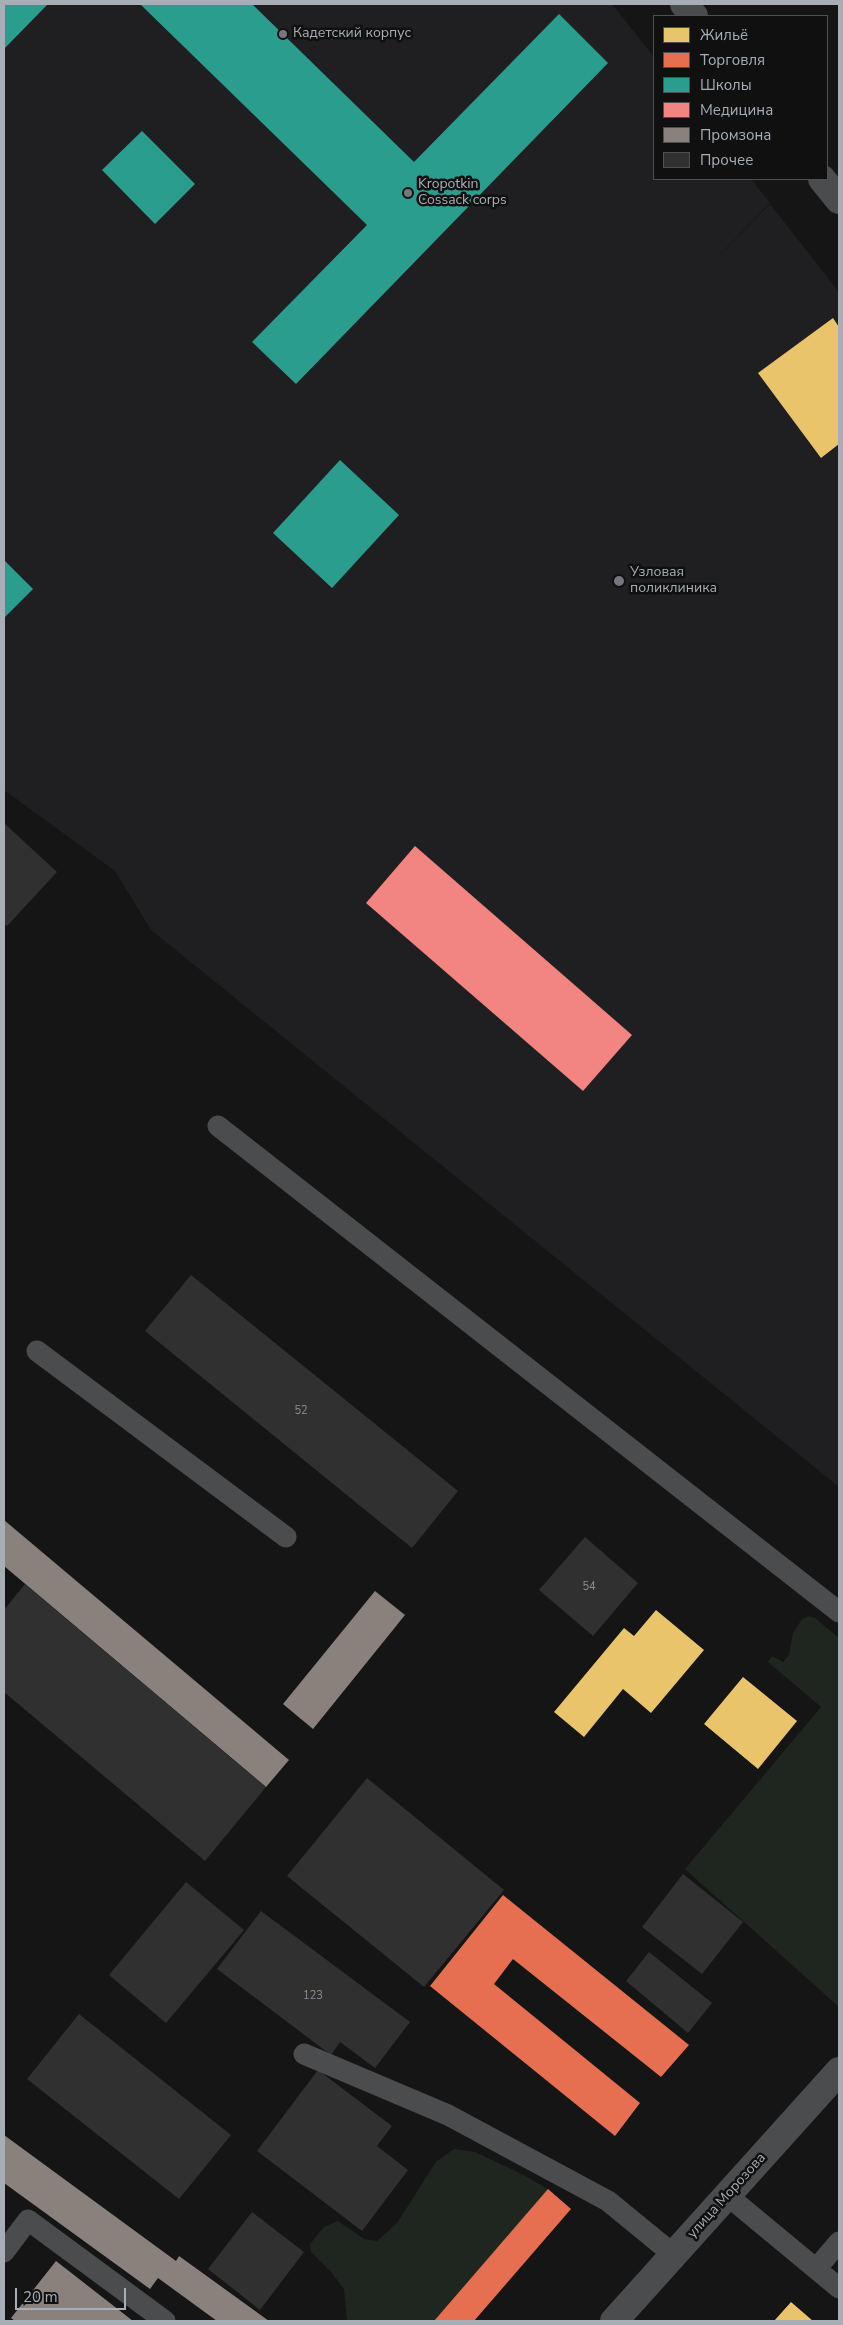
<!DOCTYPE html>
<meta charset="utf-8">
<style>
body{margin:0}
#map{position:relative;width:843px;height:2325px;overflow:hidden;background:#151515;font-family:"Nunito Sans",sans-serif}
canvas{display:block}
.frame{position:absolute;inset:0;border:5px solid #a7aeb6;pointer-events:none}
.legend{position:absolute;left:653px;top:15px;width:175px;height:165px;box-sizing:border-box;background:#101011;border:1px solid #4c4f53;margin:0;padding:6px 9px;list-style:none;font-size:15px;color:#a7aeb6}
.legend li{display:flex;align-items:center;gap:10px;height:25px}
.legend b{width:25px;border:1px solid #4c4f53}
.scale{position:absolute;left:15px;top:2288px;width:111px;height:22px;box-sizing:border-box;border:2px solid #a7aeb6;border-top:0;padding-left:6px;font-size:15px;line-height:18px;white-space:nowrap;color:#a7aeb6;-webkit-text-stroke:4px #101011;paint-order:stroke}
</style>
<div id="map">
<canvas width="843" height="2325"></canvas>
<div class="frame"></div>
<ul class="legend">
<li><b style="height:14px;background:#e9c46a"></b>Жильё</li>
<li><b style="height:14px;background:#e76f51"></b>Торговля</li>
<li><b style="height:14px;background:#2a9d8f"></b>Школы</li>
<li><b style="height:14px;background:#f28482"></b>Медицина</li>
<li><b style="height:14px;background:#8a817c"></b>Промзона</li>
<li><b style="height:14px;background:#303030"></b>Прочее</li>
</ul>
<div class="scale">20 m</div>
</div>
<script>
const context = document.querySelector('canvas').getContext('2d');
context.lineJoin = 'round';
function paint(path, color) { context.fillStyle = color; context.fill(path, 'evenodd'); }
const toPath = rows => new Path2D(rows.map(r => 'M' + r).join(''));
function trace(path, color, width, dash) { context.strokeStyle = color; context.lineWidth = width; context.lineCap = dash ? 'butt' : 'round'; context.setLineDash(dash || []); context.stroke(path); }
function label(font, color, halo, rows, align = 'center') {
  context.font = font + ' "Nunito Sans",sans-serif'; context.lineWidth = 5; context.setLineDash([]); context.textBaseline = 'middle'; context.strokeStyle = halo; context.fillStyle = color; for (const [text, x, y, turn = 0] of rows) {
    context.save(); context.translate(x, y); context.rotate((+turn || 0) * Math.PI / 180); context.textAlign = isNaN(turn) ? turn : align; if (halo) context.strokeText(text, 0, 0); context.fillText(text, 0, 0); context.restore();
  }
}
const built = toPath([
 [4,4,612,4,654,57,654,179,751,179,770,203,685,290,770,204,839,292,839,1487,151,930,115,871,4,790]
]);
const green = toPath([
 [809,1616,815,1618,839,1638,839,2007,685,1869,821,1707,768,1662,772,1656,783,1662,789,1655,793,1633,802,1619],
 [454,2149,475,2152,524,2175,549,2190,434,2321,347,2321,344,2289,331,2272,311,2252,310,2244,324,2227,338,2221,364,2239,377,2241,397,2223,436,2162]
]);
const homes = toPath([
 [833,318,839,327,839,444,821,458,758,373],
 [656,1610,704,1650,651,1713,623,1689,584,1737,554,1712,624,1628,634,1636],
 [743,1677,797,1721,758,1769,704,1724],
 [791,2302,813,2321,774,2321]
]);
const shops = toPath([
 [503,1895,689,2045,661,2077,513,1959,494,1984,640,2103,615,2136,430,1986],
 [548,2189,571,2209,474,2321,434,2321]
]);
const schools = toPath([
 [4,4,48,4,4,49],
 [140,4,252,4,414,162,559,14,608,63,296,384,252,342,367,225],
 [142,131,195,184,155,224,102,170],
 [340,460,399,515,332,588,273,533],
 [4,560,33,589,4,618]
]);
const health = toPath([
 [415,846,632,1035,583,1091,366,903]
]);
const industry = toPath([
 [4,1520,289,1760,266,1787,4,1566],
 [375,1591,405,1615,313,1729,283,1704],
 [4,2135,176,2261,179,2256,269,2321,217,2321,158,2278,150,2289,4,2183],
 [56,2261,133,2321,15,2321,11,2318]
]);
const building = toPath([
 [4,823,57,872,7,926,4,923],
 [191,1275,458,1491,412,1548,145,1331],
 [585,1537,638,1583,593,1636,539,1590],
 [25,1584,266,1787,205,1861,4,1692,4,1610],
 [367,1778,504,1890,424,1987,287,1876],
 [683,1874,743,1922,702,1974,642,1927],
 [186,1882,244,1930,166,2023,109,1975],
 [261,1911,410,2022,375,2068,340,2042,331,2055,217,1969],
 [649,1952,712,2003,688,2033,626,1981],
 [79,2014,231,2135,179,2199,27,2079],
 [318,2070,392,2126,377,2146,408,2170,362,2231,257,2151],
 [252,2212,304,2252,260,2310,208,2269]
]);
const service = toPath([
 [218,1126,839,1612],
 [37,1351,286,1537],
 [304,2054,448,2115,608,2201,674,2255],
 [728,2196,839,2288],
 [4,2252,28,2220,165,2321],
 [816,2269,839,2242]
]);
const minor = toPath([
 [684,4,694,16],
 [822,179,839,200]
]);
const tertiary = toPath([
 [614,2321,839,2071]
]);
const markers = [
 [283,34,5,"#74787e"],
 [408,193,5,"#74787e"],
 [619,581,6,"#74787e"]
];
const numberNames = [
 ["52",301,1411],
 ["54",589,1587],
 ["123",313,1996]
];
const poiNames = [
 ["Кадетский корпус",293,34],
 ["Kropotkin",418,185],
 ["Cossack corps",418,201],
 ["Узловая",630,573],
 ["поликлиника",630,589]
];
const streetNames = [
 ["улица Морозова",727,2196,-48]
];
paint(built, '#1f1f21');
paint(green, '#1f261f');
paint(homes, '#e9c46a');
paint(shops, '#e76f51');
paint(schools, '#2a9d8f');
paint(health, '#f28482');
paint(industry, '#8a817c');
paint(building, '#303030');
trace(service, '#4a4c4e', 21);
trace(minor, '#4a4c4e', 28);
trace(tertiary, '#4a4c4e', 28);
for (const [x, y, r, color] of markers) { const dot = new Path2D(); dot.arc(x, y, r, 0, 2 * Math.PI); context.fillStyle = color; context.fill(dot); trace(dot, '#101011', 2); }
label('11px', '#898e94', null, numberNames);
label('14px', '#a7aeb6', '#101011', poiNames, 'left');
label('14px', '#a7aeb6', '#101011', streetNames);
</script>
